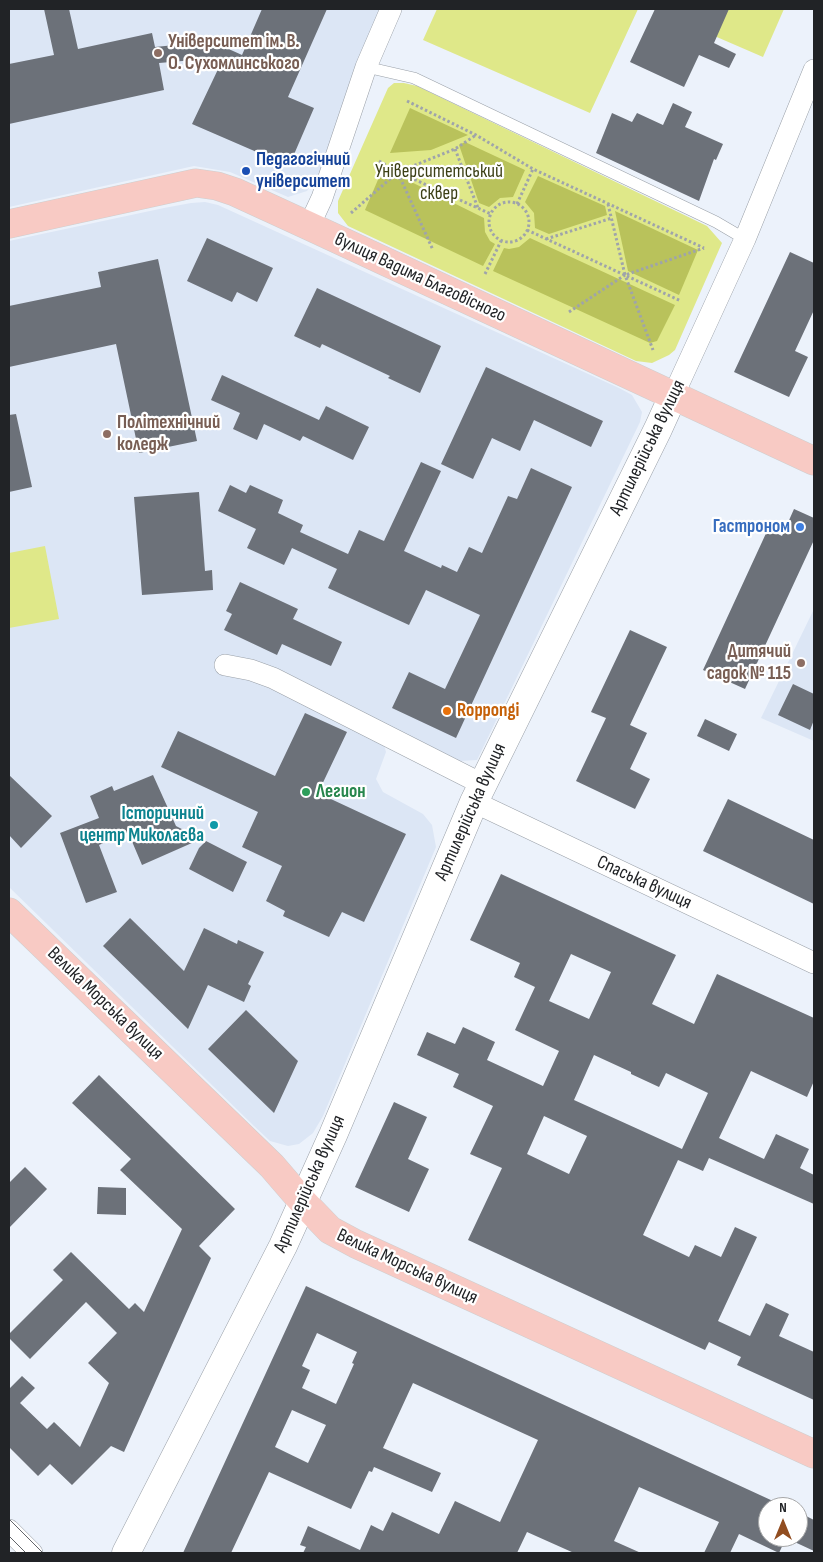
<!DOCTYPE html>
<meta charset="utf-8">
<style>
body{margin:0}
#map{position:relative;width:823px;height:1562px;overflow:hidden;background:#ecf2fb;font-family:"Sofia Sans Condensed",sans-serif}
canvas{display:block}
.frame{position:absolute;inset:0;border:10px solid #212326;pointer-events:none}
.north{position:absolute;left:758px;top:1497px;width:50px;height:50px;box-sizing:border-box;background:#fff;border:1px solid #a6a7a8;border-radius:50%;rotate:0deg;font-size:14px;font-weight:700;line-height:20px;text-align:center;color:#212326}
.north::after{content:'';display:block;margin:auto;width:18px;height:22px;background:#914d20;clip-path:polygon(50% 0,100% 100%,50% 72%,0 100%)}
</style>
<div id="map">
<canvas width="823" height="1562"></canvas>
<div class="frame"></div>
<div class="north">N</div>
</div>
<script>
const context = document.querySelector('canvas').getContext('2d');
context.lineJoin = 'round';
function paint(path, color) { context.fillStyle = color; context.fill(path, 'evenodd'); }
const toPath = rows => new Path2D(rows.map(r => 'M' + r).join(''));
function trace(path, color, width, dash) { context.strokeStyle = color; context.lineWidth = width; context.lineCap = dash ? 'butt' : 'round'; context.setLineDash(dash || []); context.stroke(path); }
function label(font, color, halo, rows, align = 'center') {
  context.font = font + ' "Sofia Sans Condensed",sans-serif'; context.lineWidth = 4.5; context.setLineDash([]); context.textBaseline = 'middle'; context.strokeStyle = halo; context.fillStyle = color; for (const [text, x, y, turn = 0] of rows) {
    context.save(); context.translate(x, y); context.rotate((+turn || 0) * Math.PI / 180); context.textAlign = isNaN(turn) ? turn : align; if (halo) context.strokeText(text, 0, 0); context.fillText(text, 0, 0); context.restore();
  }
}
const built = toPath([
 [9,9,388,9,318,176,307,191,288,197,230,172,194,166,9,207],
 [205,202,218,205,619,388,632,395,642,412,640,422,477,760,460,761,393,728,384,745,386,752,376,779,383,792,423,814,432,825,436,847,323,1116,313,1133,299,1144,288,1146,270,1141,254,1126,9,887,9,241,164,208,191,203],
 [814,609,814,741,761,718]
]);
const green = toPath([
 [437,9,638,9,590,113,423,40],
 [652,9,784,9,763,57],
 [394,83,404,83,417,86,707,226,722,243,675,350,669,355,652,363,636,361,348,226,338,213,338,201,388,88],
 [45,546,59,619,9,628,9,553]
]);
const forest = toPath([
 [410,108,468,135,431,150,390,153],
 [465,142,525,170,513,197,500,198,489,207,479,203,459,145],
 [383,168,484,218,485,232,490,241,495,244,483,266,365,210],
 [538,176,605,206,607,215,549,234,535,228,534,213,525,202],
 [615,211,698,250,679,295,628,271],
 [530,238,675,305,657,341,650,343,493,271,504,248,509,249,519,247]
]);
const building = toPath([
 [44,9,69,9,78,49,152,33,155,47,195,43,222,46,242,55,262,9,327,9,288,97,314,108,289,166,192,124,221,63,194,60,159,63,164,90,9,124,9,64,54,55],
 [655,9,729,9,714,43,736,54,729,68,699,55,684,87,630,62],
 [673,103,692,112,685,127,723,144,716,160,714,159,699,201,596,153,612,113,632,122,637,113,663,125],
 [207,238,273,268,257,302,237,292,232,302,187,281],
 [790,252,814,263,814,310,795,351,808,357,789,397,734,372],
 [158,259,197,441,139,453,116,344,9,367,9,306,101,287,98,272],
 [317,288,441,346,420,393,388,378,390,376,322,344,320,348,294,336],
 [486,367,603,421,591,447,534,420,520,451,492,438,473,479,441,464],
 [222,375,319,420,326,406,369,427,353,460,303,436,300,441,264,424,257,440,233,429,240,413,211,400],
 [16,414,32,487,9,492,9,415],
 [421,462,441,471,404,551,441,568,442,565,457,572,469,547,482,553,508,496,517,499,531,468,572,487,456,738,392,708,409,672,445,689,480,615,426,590,409,625,328,588,337,569,292,548,284,565,247,548,256,529,218,511,230,485,246,493,250,485,283,500,278,513,303,525,300,532,348,554,359,530,384,541],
 [199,492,205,571,212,570,213,590,142,595,134,497],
 [794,509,814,518,814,540,745,689,703,670,768,529,782,536],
 [240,582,298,609,293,619,342,642,331,666,282,644,277,655,224,630,232,614,226,611],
 [630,630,667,647,630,725,647,733,630,769,650,779,635,809,576,781,606,718,591,712],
 [793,684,814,694,814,720,810,730,778,715],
 [305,713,347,732,318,793,406,834,364,922,342,912,329,937,283,916,285,911,266,901,282,866,242,847,258,812,161,767,178,731,275,776],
 [705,719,737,734,729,751,697,736],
 [9,775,52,816,21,848,9,835],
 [153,775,176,826,201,839,142,865,128,832,99,845,117,892,86,903,60,833,99,818,90,796,112,786,114,791],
 [728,799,814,840,814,904,703,851],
 [206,841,247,862,233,892,189,869,199,848],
 [501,874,676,955,652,1004,694,1024,717,974,814,1018,814,1081,807,1097,751,1071,719,1138,764,1159,776,1134,809,1149,800,1168,814,1175,814,1204,709,1158,703,1171,678,1160,643,1235,689,1257,695,1245,721,1257,735,1227,757,1237,718,1321,750,1336,766,1303,789,1314,779,1336,814,1352,814,1400,737,1365,741,1357,709,1342,705,1350,468,1240,502,1168,470,1154,493,1106,453,1087,459,1074,417,1055,427,1032,455,1044,463,1027,495,1042,487,1060,543,1086,559,1051,515,1030,535,987,514,977,520,963,470,940],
 [571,954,611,972,589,1019,549,1001],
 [594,1055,631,1072,631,1074,659,1087,666,1073,708,1093,682,1149,574,1100],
 [544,1116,587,1136,569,1174,527,1154],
 [130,918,184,971,204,928,237,944,238,940,264,952,248,984,251,986,244,1002,208,985,188,1029,103,946],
 [246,1010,298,1061,274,1113,208,1049],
 [99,1075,235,1209,199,1246,211,1258,124,1452,111,1446,72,1485,50,1464,38,1476,9,1447,9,1389,22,1376,35,1388,20,1403,47,1429,54,1422,80,1447,109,1383,88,1363,117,1333,86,1302,30,1359,9,1338,9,1334,63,1280,53,1270,71,1252,129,1309,135,1303,144,1312,182,1229,120,1170,131,1159,72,1103],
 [394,1102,427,1117,408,1159,429,1169,409,1212,355,1187],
 [25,1167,47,1189,9,1228,9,1183],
 [98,1187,126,1188,126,1215,97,1214],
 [306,1286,786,1507,768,1507,768,1537,798,1537,798,1512,814,1520,814,1551,786,1538,779,1553,739,1534,730,1553,704,1553,719,1522,639,1487,614,1541,641,1553,574,1553,527,1532,517,1553,303,1553,306,1547,300,1545,308,1526,360,1550,371,1525,383,1531,392,1512,439,1534,455,1501,500,1522,538,1440,413,1383,383,1448,441,1473,432,1492,374,1467,372,1472,369,1471,351,1509,269,1472,231,1553,183,1553],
 [317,1333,357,1352,352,1363,354,1364,336,1404,302,1388,310,1370,302,1366],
 [292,1410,326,1425,308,1463,275,1447]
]);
const path = toPath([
 [407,101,476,135,533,169,704,248],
 [455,149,478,208],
 [379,161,398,172,491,214],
 [398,173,433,250],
 '489 222a20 20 0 1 1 40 0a20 20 0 1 1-40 0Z',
 [517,204,533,169],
 [608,204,625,275,704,248],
 [351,213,398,172,455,149,476,135],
 [527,230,681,301],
 [546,239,612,218],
 [485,274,501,241],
 [569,312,625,275,653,350]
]);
const service = toPath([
 [366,67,414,78,716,222,745,239]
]);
const minor = toPath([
 [309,226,322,198,366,67,391,9],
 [673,396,745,239,814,70],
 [225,665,251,670,273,678,482,784],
 [474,802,814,963],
 [9,1530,32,1553]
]);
const tertiary = toPath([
 [126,1553,283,1246,333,1135,474,802,658,429,673,396]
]);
const trunk = toPath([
 [9,224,196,183,217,186,235,192,309,226,814,461],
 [9,912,272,1166,303,1202,330,1230,356,1244,814,1454]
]);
const tram = toPath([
 [9,1519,43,1553],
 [9,1536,26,1553]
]);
const markers = [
 [158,53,5,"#8d6e63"],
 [246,171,5,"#1a4fb4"],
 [107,434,5,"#8d6e63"],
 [800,527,5,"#3f7fe0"],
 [801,663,5,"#8d6e63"],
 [447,711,5,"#e8710a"],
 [306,792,5,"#2e9e5b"],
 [214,825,5,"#0f9aa8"]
];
const educationNames = [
 ["Університет ім. В.",168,42],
 ["О. Сухомлинського",168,64],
 ["Політехнічний",117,423],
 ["коледж",117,445],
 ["Дитячий",791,652,"right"],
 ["садок № 115",791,674,"right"]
];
const transitNames = [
 ["Педагогічний",256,160],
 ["університет",256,182]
];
const parkNames = [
 ["Університетський",439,172],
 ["сквер",439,194]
];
const streetNames = [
 ["вулиця Вадима Благовісного",420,278,25],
 ["Артилерійська вулиця",648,448,-64],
 ["Артилерійська вулиця",471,812,-66],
 ["Спаська вулиця",644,883,25],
 ["Велика Морська вулиця",105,1004,44],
 ["Артилерійська вулиця",310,1184,-66],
 ["Велика Морська вулиця",407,1267,25]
];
const shopNames = [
 ["Гастроном",790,527]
];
const foodNames = [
 ["Roppongi",457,711]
];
const leisureNames = [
 ["Легион",316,792]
];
const cultureNames = [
 ["Історичний",204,814],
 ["центр Миколаєва",204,836]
];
paint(built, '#dce6f5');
paint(green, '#dfe889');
paint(forest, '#b9c25b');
paint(building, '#6c7179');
trace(service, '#9aa0a8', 12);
trace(minor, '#9aa0a8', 22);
trace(tertiary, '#9aa0a8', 29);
trace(trunk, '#cecfcf', 29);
trace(path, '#9fa4aa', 3, [2.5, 2.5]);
trace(service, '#fff', 11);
trace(minor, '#fff', 21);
trace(tertiary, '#fff', 28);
trace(trunk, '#f8cac4', 28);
trace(tram, '#62656a', 1);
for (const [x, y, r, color] of markers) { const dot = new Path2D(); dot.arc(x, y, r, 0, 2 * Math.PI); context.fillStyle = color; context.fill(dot); trace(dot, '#fff', 2); }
label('bold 19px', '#785e54', '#fff', educationNames, 'left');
label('bold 19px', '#164399', '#fff', transitNames, 'left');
label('19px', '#3c3f15', '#fff', parkNames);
label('19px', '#212326', '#fff', streetNames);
label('bold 19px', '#366cbe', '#fff', shopNames, 'right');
label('bold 19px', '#c56008', '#fff', foodNames, 'left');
label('bold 19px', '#27864d', '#fff', leisureNames, 'left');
label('bold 19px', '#0d838f', '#fff', cultureNames, 'right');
</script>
